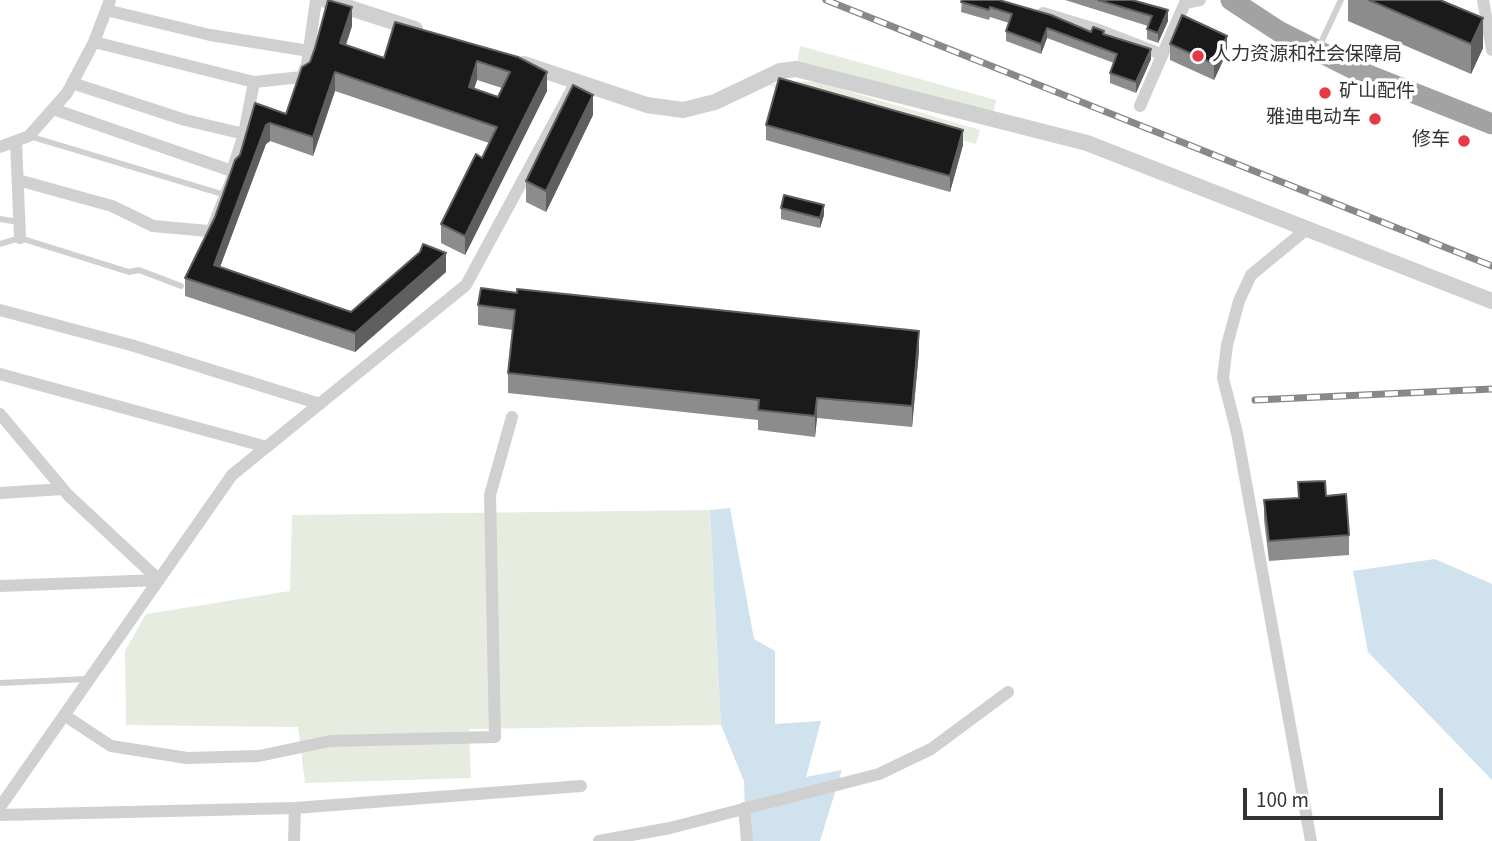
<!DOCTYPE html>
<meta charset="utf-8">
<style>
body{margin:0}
#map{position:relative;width:1492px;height:841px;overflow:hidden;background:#fff;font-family:"Source Sans 3",sans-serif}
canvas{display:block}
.scale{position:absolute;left:1243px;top:788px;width:200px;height:32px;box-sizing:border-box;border:4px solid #333;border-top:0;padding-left:9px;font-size:21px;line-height:24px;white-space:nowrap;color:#333;-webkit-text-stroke:5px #fff;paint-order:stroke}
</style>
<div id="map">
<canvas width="1492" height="841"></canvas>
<div class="scale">100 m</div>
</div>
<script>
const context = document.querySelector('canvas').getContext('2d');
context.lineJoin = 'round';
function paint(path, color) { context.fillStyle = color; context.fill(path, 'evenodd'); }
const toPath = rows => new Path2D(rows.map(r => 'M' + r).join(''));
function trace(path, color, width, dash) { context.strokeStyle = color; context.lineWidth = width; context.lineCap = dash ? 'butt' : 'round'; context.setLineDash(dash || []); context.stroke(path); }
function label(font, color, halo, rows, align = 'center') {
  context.font = font + ' "Source Sans 3","Noto Sans SC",sans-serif'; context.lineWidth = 7; context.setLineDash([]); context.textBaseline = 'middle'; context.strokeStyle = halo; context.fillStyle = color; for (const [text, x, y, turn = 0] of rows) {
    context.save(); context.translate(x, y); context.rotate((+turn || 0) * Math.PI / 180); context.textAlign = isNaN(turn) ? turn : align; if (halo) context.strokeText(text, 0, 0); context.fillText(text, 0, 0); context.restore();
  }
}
const green = toPath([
 [800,46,996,100,993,115,797,65],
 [787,81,817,82,980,130,976,144,769,85],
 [710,510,721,725,469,729,471,778,305,783,298,727,126,725,125,651,146,614,290,591,292,515]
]);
const water = toPath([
 [730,508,754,639,775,651,775,724,821,721,806,777,842,770,820,841,746,841,744,781,721,725,710,510],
 [1435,559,1492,584,1492,780,1368,652,1353,571]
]);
const service = toPath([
 [1318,49,1341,0],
 [29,136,222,194],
 [0,219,19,222],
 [208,231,231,173],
 [0,244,20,238,129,272,139,270,181,286],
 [0,683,87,679]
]);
const minor = toPath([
 [1483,0,1492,50],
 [106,10,210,35,309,51],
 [1043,13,1099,30,1161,54],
 [94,42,254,82],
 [72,83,185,120,244,134],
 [1140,106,1185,3,1200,0],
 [53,109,232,171,244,134,254,82,302,77,307,64,316,0],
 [16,141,20,238],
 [0,147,29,136,67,93,94,42,110,0],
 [18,180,112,206,153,226,208,231],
 [1308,228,1251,275,1239,301,1227,345,1223,378,1237,433,1311,841],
 [0,310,131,345,320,404],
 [0,374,267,447],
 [0,414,68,495,159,580],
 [0,493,63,489],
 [0,586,159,580],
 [64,715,111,746,187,758,259,756,330,741,495,737,490,495,512,417],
 [0,807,232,475,466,285,571,91],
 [744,808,747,841],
 [0,815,295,808],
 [294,841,295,808,581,786],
 [599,841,670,828,879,774,931,749,1008,692]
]);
const tertiary = toPath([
 [325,0,415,29],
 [524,64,647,105,683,110,715,102,780,71,796,69,1087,143,1492,301]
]);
const trunk = toPath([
 [1231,0,1280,32,1358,71,1492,124]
]);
const rail = toPath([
 [826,0,1492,266],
 [1255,400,1492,389]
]);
const wall = toPath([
 [962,0,1104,35,1151,59,1136,93,1110,83,1110,73,1114,63,1047,38,1041,54,1006,41,1006,31,1009,23,990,17,989,20,961,12],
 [1065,0,1132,0,1168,21,1158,43,1147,39,1147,29,1148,26],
 [1348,0,1440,0,1483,48,1471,74,1348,21],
 [352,26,346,45,384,58,518,57,547,91,465,255,441,243,441,224,482,158,489,143,335,91,313,156,270,141,266,144,220,267,351,312,446,272,355,352,185,296,185,278,215,217,240,155,255,103,286,114,310,62],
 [477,80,502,88,498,97,474,88],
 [1170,44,1227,52,1214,80,1170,60],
 [593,115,546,212,526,202,526,181],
 [766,125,963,145,950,192,766,140],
 [781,208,824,215,820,228,781,219],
 [478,305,919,351,912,427,817,418,815,437,758,430,758,420,508,393,508,373,513,330,478,325],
 [1298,482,1326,496,1349,535,1349,555,1269,561,1264,520,1264,500,1298,498]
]);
const shadedWall = toPath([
 [352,7,352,26,340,62,340,43],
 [1168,10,1168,21,1158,43,1158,33],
 [1483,18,1483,48,1471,74,1471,44],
 [1047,28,1047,38,1041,54,1041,44],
 [1227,36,1227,52,1214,80,1214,64],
 [1151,49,1151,59,1136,93,1136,82],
 [477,61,477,80,469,105,469,87],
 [335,72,335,91,313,156,313,137],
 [547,72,547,91,465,255,465,236],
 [593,95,593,115,546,212,546,191],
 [270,123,270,141,266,144,214,283,214,265,266,125],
 [963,130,963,145,950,192,950,176],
 [824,205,824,215,820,228,820,218],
 [446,253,446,272,355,352,355,333],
 [919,331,919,351,912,427,912,406],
 [817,398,817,418,815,437,815,416]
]);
const building = toPath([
 [328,0,352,7,340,43,384,58,395,22,518,57,547,72,465,236,441,224,476,154,482,158,497,127,335,72,313,137,270,123,266,125,214,265,351,312,420,252,423,244,446,253,355,333,185,278,215,217,235,160,240,155,255,103,286,114,302,67,310,62,315,48,328,0],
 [477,61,510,72,498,97,469,87,477,61],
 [962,0,999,0,1051,15,1091,32,1093,27,1096,28,1104,31,1103,34,1151,49,1136,82,1110,73,1117,54,1047,28,1041,44,1006,31,1012,14,990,7,989,10,961,2,962,0],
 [1098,0,1132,0,1168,10,1158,33,1147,29,1152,16,1098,0],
 [1369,0,1440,0,1483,18,1471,44,1369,0],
 [1182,15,1227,36,1214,64,1170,44,1182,15],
 [779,78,963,130,950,176,766,125,779,78],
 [573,85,593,95,546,191,526,181,573,85],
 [784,195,824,205,820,218,781,208,784,195],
 [481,288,517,293,517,289,919,331,912,406,817,398,815,416,758,410,759,400,508,373,515,310,478,305,481,288],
 [1325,481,1326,496,1346,494,1349,535,1269,541,1264,500,1299,498,1298,482,1325,481]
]);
const markers = [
 [1198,56,7,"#e63946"],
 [1325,93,7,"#e63946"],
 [1375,119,7,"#e63946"],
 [1464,141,7,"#e63946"]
];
const poiNames = [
 ["人力资源和社会保障局",1212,56],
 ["矿山配件",1339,93],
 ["雅迪电动车",1361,119,"right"],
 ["修车",1450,141,"right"]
];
paint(green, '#e6ecdf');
paint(water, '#cfe2ee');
trace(service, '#d0d0d0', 6);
trace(minor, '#d0d0d0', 12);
trace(tertiary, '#d0d0d0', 16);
trace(trunk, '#a2a2a2', 21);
trace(rail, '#888', 7);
trace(rail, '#fff', 4.5, [13]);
paint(wall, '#8c8c8c');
paint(shadedWall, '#5f5f5f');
paint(building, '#1a1a1a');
trace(building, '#5f5f5f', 2);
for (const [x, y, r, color] of markers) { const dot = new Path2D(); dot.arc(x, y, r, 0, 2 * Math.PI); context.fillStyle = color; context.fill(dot); trace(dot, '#fff', 2.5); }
label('19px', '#333', '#fff', poiNames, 'left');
</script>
